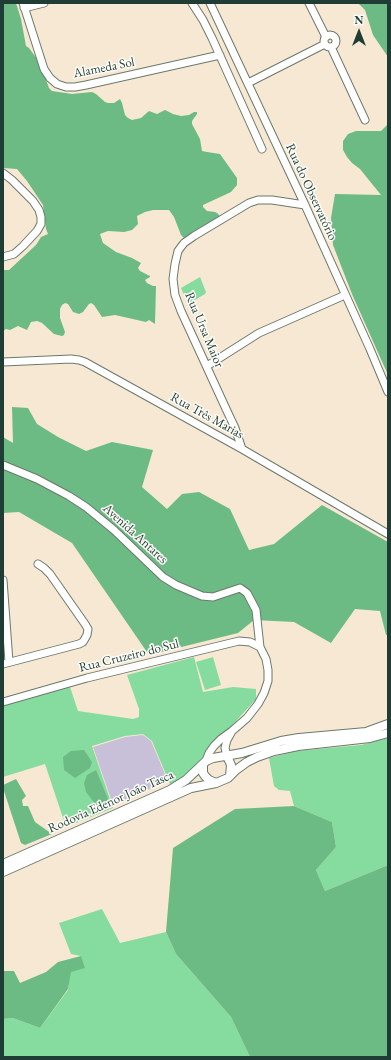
<!DOCTYPE html>
<meta charset="utf-8">
<style>
body{margin:0}
#map{position:relative;width:391px;height:1060px;overflow:hidden;background:#f7e8d3;font-family:"EB Garamond",serif}
canvas{display:block}
.frame{position:absolute;inset:0;border:4px solid #1f3d34;pointer-events:none}
.north{position:absolute;left:339px;top:12px;width:40px;height:40px;-webkit-text-stroke:3px #fdfcf7;paint-order:stroke;rotate:0deg;font-size:11px;font-weight:700;line-height:16px;text-align:center;color:#1f3d34}
.north::after{content:'';display:block;margin:auto;width:14px;height:18px;background:#1f3d34;clip-path:polygon(50% 0,100% 100%,50% 72%,0 100%)}
</style>
<div id="map">
<canvas width="391" height="1060"></canvas>
<div class="frame"></div>
<div class="north">N</div>
</div>
<script>
const context = document.querySelector('canvas').getContext('2d');
context.lineJoin = 'round';
function paint(path, color) { context.fillStyle = color; context.fill(path, 'evenodd'); }
const toPath = rows => new Path2D(rows.map(r => 'M' + r).join(''));
function trace(path, color, width, dash) { context.strokeStyle = color; context.lineWidth = width; context.lineCap = dash ? 'butt' : 'round'; context.setLineDash(dash || []); context.stroke(path); }
function label(font, color, halo, rows, align = 'center') {
  context.font = font + ' "EB Garamond",serif'; context.lineWidth = 3; context.setLineDash([]); context.textBaseline = 'middle'; context.strokeStyle = halo; context.fillStyle = color; for (const [text, x, y, turn = 0] of rows) {
    context.save(); context.translate(x, y); context.rotate((+turn || 0) * Math.PI / 180); context.textAlign = isNaN(turn) ? turn : align; if (halo) context.strokeText(text, 0, 0); context.fillText(text, 0, 0); context.restore();
  }
}
const industrial = toPath([
 [143,735,151,741,168,781,113,805,93,747,125,737]
]);
const green = toPath([
 [200,277,206,292,205,294,188,304,181,288],
 [194,657,203,692,233,687,256,689,256,699,228,730,212,746,194,768,177,782,170,784,152,741,143,734,125,736,92,746,113,808,66,827,45,764,3,777,3,705,70,687,78,711,133,719,139,717,139,709,127,675],
 [213,657,221,685,205,690,196,662],
 [388,738,388,865,325,891,316,870,336,847,332,822,294,806,290,791,279,790,274,786,269,758,296,751,361,745],
 [102,909,120,943,166,932,176,954,231,1017,250,1057,3,1057,3,1019,13,1018,40,1028,68,990,70,972,81,956,71,954,59,923]
]);
const forest = toPath([
 [3,3,16,3,21,19,26,46,29,48,40,63,49,88,52,91,72,94,92,92,96,94,105,102,108,103,114,103,120,99,122,103,125,115,128,118,132,120,141,118,149,111,157,114,165,110,173,114,181,116,189,115,194,112,197,112,197,114,192,121,192,124,200,139,202,151,207,152,220,154,237,178,237,185,231,192,203,205,203,207,207,211,215,212,217,213,220,216,219,219,186,240,181,235,174,217,169,210,153,210,145,212,137,216,138,224,132,230,124,232,108,231,100,234,103,243,116,252,132,258,141,263,138,268,140,271,150,276,150,277,145,280,147,283,153,286,156,286,155,324,149,320,146,322,115,315,102,317,94,305,91,303,89,304,83,312,79,314,73,312,68,304,65,303,62,305,60,309,60,318,65,332,64,335,62,336,54,334,42,323,37,321,31,322,27,330,18,326,10,330,6,329,3,331,3,270,9,270,36,245,41,237,48,234,46,229,43,205,27,181,17,169,3,168],
 [358,3,388,3,388,57,373,35,365,10],
 [388,122,388,375,352,294,333,245,331,218,335,194,381,195,360,169,352,163,347,157,343,150,343,141,348,134,356,131,381,131,387,125],
 [12,407,28,408,37,424,58,437,86,451,112,442,153,450,142,487,167,509,182,494,199,492,230,509,249,550,274,544,322,505,388,542,388,635,386,635,380,611,355,609,331,643,294,622,254,620,238,633,149,655,72,543,19,512,3,513,3,437,13,443],
 [84,750,92,762,90,768,75,778,64,770,63,757,71,751],
 [96,770,111,806,103,808,93,801,86,792,84,783,87,775],
 [16,779,26,796,22,800,23,806,28,806,35,822,52,834,25,845,21,843,3,788,3,785],
 [294,806,332,822,336,847,316,870,325,891,388,865,388,1057,250,1057,231,1017,176,954,166,932,173,848,235,809],
 [81,956,85,968,71,972,68,989,40,1028,13,1018,3,1019,3,971,14,971,20,983,46,972,58,962]
]);
const minor = toPath([
 [23,3,44,69,50,78,57,84,66,87,75,87,86,85,220,55],
 [192,3,203,20,212,38,262,149],
 [210,3,305,205,370,349,388,392],
 [309,3,326,37],
 [24,8,44,3],
 '324 41a6 6 0 1 1 12 0a6 6 0 1 1-12 0Z',
 [331,47,365,120],
 [248,83,325,44],
 [3,173,12,180,33,201,39,210,41,217,41,224,37,231,23,246,14,254,3,257],
 [3,362,71,359,79,360,85,362,242,449,388,534],
 [207,366,259,333,345,295],
 [242,449,235,428,227,411,181,311,175,295,173,279,175,264,178,251,184,243,194,236,249,203,258,200,272,200,305,205],
 [3,465,37,479,69,496,86,507,114,530,163,577,176,585,202,596,213,597,240,588,247,593,256,610,260,647,266,659,268,670,268,681,264,693,258,704,247,718,232,731,221,739,214,746,209,753,206,761],
 [3,580,9,662],
 [3,664,79,644,83,642,87,635,88,629,85,624,50,574,44,568,38,564],
 [3,702,87,678,239,641,250,642,260,647],
 [227,756,225,748,227,740,231,733]
]);
const major = toPath([
 [227,756,231,765,230,776],
 [203,764,203,773,205,776,209,780,216,783],
 [3,864,170,790,186,780,206,761,213,758,242,753,281,741,299,738,366,732,388,724],
 [3,872,191,788,216,783,228,778,236,770,247,762,257,757,274,751,298,746,370,738,388,733]
]);
const streetNames = [
 ["Alameda Sol",104,68,-11],
 ["Rua do Observatório",311,192,65],
 ["Rua Ursa Maior",204,330,67],
 ["Rua Três Marias",207,416,29],
 ["Avenida Antares",135,534,42],
 ["Rua Cruzeiro do Sul",129,656,-14],
 ["Rodovia Edenor João Tasca",111,802,-24]
];
paint(industrial, '#c8c0d8');
paint(green, '#86db9e');
paint(forest, '#6cbb85');
trace(minor, '#6b796c', 9);
trace(major, '#6b796c', 10);
trace(minor, '#fff', 7);
trace(major, '#fff', 8);
label('13px', '#1f3d34', '#fdfcf7', streetNames);
</script>
